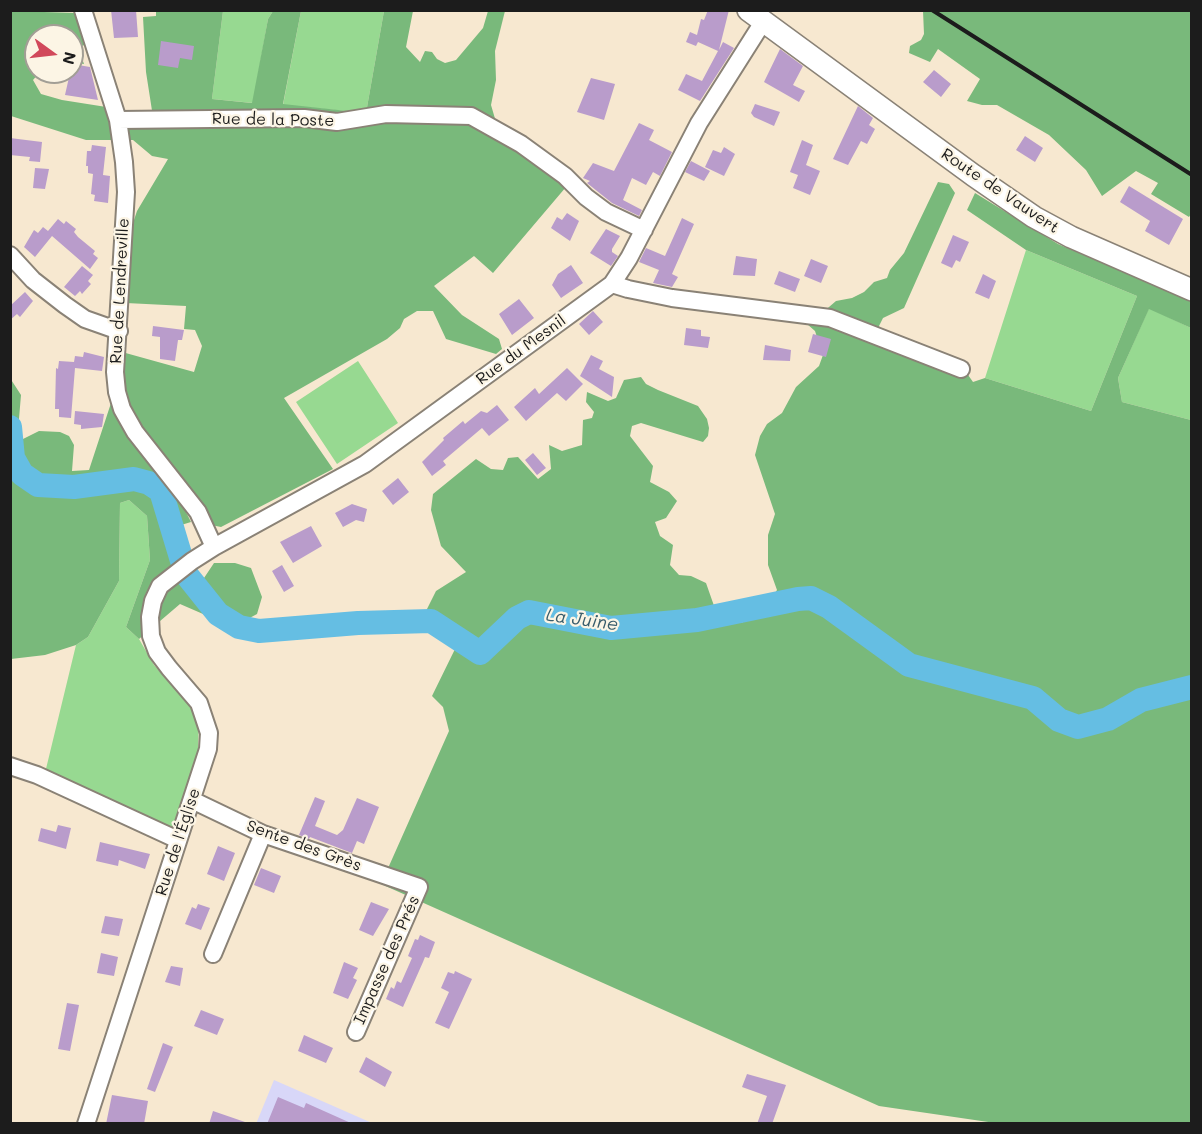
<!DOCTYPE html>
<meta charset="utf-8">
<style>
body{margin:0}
#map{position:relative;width:1202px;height:1134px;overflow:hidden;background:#f7e8d0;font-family:Mali,sans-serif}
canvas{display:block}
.frame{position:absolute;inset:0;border:12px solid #1c1c1c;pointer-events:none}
.north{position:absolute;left:24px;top:24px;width:60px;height:60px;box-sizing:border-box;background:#fcf5e5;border:2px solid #a29e95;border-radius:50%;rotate:105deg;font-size:16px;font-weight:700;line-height:24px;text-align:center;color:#1c1c1c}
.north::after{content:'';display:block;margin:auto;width:21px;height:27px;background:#d1495b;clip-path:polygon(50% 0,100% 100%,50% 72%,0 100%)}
</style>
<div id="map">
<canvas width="1202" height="1134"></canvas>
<div class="frame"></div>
<div class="north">N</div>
</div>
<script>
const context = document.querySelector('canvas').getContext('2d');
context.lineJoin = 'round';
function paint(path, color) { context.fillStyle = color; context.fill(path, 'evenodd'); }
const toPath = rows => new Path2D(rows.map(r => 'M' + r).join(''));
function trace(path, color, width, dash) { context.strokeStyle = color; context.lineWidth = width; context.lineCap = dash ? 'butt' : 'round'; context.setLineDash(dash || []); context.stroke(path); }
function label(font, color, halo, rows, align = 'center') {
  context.font = font + ' Mali,sans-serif'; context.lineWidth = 4.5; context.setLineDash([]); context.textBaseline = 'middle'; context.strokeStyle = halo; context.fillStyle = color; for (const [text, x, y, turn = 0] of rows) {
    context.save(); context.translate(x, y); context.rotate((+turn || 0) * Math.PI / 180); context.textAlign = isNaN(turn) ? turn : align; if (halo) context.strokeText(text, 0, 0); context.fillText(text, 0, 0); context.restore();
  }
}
const built = toPath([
 [274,1080,372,1123,256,1124]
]);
const green = toPath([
 [223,11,273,11,268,19,253,103,212,99],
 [301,11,384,11,366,113,283,105],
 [1026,250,1137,296,1091,411,985,378],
 [1149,308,1191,328,1191,420,1122,402,1118,378],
 [358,361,398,423,337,464,296,402],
 [129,500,147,516,150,560,126,627,139,639,154,665,199,717,198,750,175,829,45,773,76,645,88,637,119,581,120,503]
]);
const forest = toPath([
 [11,11,77,13,88,44,78,47,84,64,72,62,72,36,36,36,36,72,40,72,33,80,41,94,62,100,119,109,120,118,153,117,146,72,143,17,156,16,156,11,223,11,212,99,252,103,268,19,273,11,301,11,283,104,366,113,384,11,413,11,406,47,420,62,425,51,432,52,437,59,445,63,456,60,483,28,488,11,505,11,495,51,496,80,491,105,496,122,514,129,560,165,566,187,493,273,474,256,434,286,462,315,499,339,502,349,496,354,446,339,433,311,417,311,404,319,400,328,387,339,284,398,333,469,221,527,211,525,175,490,191,522,168,529,178,558,171,559,185,586,204,578,214,563,235,563,251,568,262,597,257,614,233,627,180,604,139,639,126,627,150,560,147,516,129,500,120,503,119,581,88,637,76,645,45,655,11,659,10,378,21,395,17,442,39,431,60,432,69,436,74,445,72,471,89,470,112,400,122,352,194,372,202,346,195,330,184,329,186,306,126,303,132,226,137,211,168,159,152,156,133,140,86,140,11,116],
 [923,11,1191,11,1191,214,1189,217,1151,194,1158,183,1136,171,1102,196,1086,170,1049,135,997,105,982,105,967,101,980,79,938,49,930,62,909,53,910,46,921,40,924,34],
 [938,182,949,184,955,193,904,308,883,318,879,326,884,337,966,372,973,382,985,378,1091,411,1137,296,1026,250,967,210,975,193,1058,244,1191,301,1191,328,1149,309,1118,378,1122,402,1191,420,1191,1123,1002,1124,879,1106,381,884,449,731,443,707,432,696,456,647,444,642,428,630,425,613,436,591,466,572,441,546,431,510,433,494,476,459,491,469,503,470,508,458,518,457,538,479,551,469,549,445,562,451,582,445,583,420,592,418,594,412,586,402,587,392,608,401,616,398,624,380,641,377,646,384,658,390,698,406,707,419,709,428,708,436,703,442,641,423,632,426,630,436,653,466,650,482,669,492,677,501,666,518,655,522,660,536,673,545,670,565,679,575,691,576,706,583,719,620,741,623,763,612,777,590,768,565,768,535,775,514,755,455,760,436,767,424,782,413,796,387,819,366,823,355,815,331,807,324,809,315,822,313,836,301,852,298,864,292,874,282,887,278,890,270,904,253]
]);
const river = toPath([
 [10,427,13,458,22,474,38,485,74,487,134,479,149,483,161,491,186,574,218,614,239,627,259,631,358,623,431,621,480,653,517,618,529,612,611,628,697,620,798,599,811,598,829,607,909,665,1033,698,1059,720,1078,727,1108,719,1141,700,1192,687]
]);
const building = toPath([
 [111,10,136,10,138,37,114,38],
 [708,10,729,10,719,50,723,42,734,48,700,101,678,90,686,74,702,81,718,51,698,42,696,46,686,42,690,32,697,35,701,19,704,20],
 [161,41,194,46,192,60,180,58,178,68,158,65],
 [780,49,803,66,793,85,805,91,799,102,764,82],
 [72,64,90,67,98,100,65,95],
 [934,70,951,84,941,97,923,82],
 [591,78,615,84,604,120,577,112],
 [755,104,780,112,774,126,754,117,751,113],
 [858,106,873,118,869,125,875,129,867,144,861,141,848,165,833,159],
 [639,123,654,130,649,140,672,152,660,176,653,172,646,185,632,178,623,200,642,210,639,216,612,203,587,183,590,181,583,178,593,163,614,171],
 [1025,136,1043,148,1035,162,1016,150],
 [10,138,42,142,40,162,29,161,30,157,10,155],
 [802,140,813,145,806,165,820,171,810,195,793,188,798,175,790,172],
 [92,145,106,147,103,175,110,176,108,203,94,201,95,195,91,194,93,174,88,173,88,166,86,166,87,151,91,151],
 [724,147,735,154,724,176,705,167,713,150,721,153],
 [691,161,710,171,704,181,685,172],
 [35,168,49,169,45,189,33,188],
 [1129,186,1183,219,1169,245,1145,231,1150,221,1120,202],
 [567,213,579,221,570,241,551,228,557,217,562,220],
 [682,218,694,224,672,274,678,277,672,287,653,283,659,270,639,262,646,248,665,256],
 [58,219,64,224,66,221,76,229,74,232,78,237,95,251,93,254,98,258,90,269,52,236,35,257,24,247,34,230,38,233,43,227,48,231],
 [606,229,620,236,612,249,612,252,618,256,611,266,590,253],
 [953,235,969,242,960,262,956,260,952,268,941,263],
 [736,256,757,259,755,276,733,275],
 [811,259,828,266,821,283,804,276],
 [571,265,583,283,561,298,552,285,558,274],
 [82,266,93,275,88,281,91,284,82,294,80,291,75,296,64,287],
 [779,271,800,279,795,292,774,284],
 [983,274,996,281,989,299,975,293],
 [25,292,33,301,20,317,17,314,10,320,10,306],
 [519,299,534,318,512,335,499,314],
 [593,311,603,322,589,335,579,324],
 [153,326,184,330,182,340,178,340,175,361,160,359,160,337,152,336],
 [686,328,701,330,701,336,710,337,708,348,684,345],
 [813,334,831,339,826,357,808,352],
 [765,345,791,350,790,361,763,360],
 [84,352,104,357,102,371,75,368,71,418,59,417,59,409,55,409,56,368,58,369,59,361,74,362,75,356,83,357],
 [591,355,603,361,599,369,614,377,612,397,580,376],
 [567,368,583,384,566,401,557,393,526,421,514,407,535,388,539,394],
 [497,405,509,420,489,436,482,428,443,461,446,465,432,476,422,462,444,440,443,438,463,421,465,424,481,411,487,413],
 [75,411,104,414,102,427,81,429,81,425,74,424],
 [533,453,546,468,537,475,525,460],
 [398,478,409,492,393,505,382,491],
 [352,504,367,509,364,522,356,520,343,527,335,513],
 [311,526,322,546,293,563,280,542],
 [282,565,294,586,284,592,272,571],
 [315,797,325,801,315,826,337,835,343,830,357,798,379,807,364,844,357,841,352,853,310,837,309,839,299,835],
 [58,825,71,828,66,849,38,841,41,828,56,832],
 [100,842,150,854,145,869,119,860,118,866,96,861],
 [218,846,235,853,224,881,207,874],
 [261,868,281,876,274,893,254,885],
 [371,902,389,909,373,936,359,930],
 [198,904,210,908,201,930,185,924,192,907,196,909],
 [105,916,123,919,119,936,101,933],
 [420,935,435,942,429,958,425,957,423,962,403,1007,386,999,391,987,394,989,397,981,401,983,412,958,408,956,415,939,418,940],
 [101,953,118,957,114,976,97,973],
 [344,962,358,968,353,978,357,980,348,999,333,993],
 [171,966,183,968,180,986,165,982],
 [455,971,472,979,449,1029,435,1023,449,992,441,988,448,972,454,974],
 [67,1003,79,1005,70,1051,58,1049],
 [201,1010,224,1019,217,1035,194,1026],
 [304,1035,333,1048,326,1063,298,1051],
 [163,1043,173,1047,155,1092,147,1089],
 [366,1057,392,1072,385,1087,359,1072],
 [747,1074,786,1085,772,1124,757,1124,767,1096,742,1087],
 [112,1095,148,1101,144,1124,106,1124],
 [278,1097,304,1108,306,1103,353,1124,267,1124],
 [213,1111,245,1122,245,1124,209,1124]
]);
const minor = toPath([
 [83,10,118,120,124,162,126,192,115,372,117,392,122,409,135,432,198,512,214,547],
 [118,120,304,118,337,122,386,114,471,116,521,144,565,176,586,197,606,212,644,230],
 [10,255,33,280,65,305,85,319,119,331],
 [612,284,628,289,672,298,830,318,961,369],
 [10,766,37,775,178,840],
 [192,800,263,834,419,887,356,1032],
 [213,954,263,834],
 [86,1124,208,749,209,733,199,703,169,668,157,652,151,636,150,617,153,601,160,586,192,561,214,547,365,464,612,284,629,258,699,123,763,22]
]);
const major = toPath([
 [748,10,973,175,1034,217,1071,237,1192,290]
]);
const rail = toPath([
 [932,10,1192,175]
]);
const streetNames = [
 ["Rue de la Poste",273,120,1],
 ["Route de Vauvert",1000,191,34],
 ["Rue de Lendreville",120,291,-87],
 ["Rue du Mesnil",521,350,-36],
 ["Rue de l'Église",178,842,-72],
 ["Sente des Grès",304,846,20],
 ["Impasse des Prés",387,960,-66]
];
const waterNames = [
 ["La Juine",582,620,8]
];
paint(built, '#d8d7f8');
paint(green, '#97d991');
paint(forest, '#79b97b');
trace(river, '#65bee3', 24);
paint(building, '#b99ccb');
trace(minor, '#8a8276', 20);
trace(major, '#8a8276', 24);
trace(minor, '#fff', 16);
trace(major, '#fff', 21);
trace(rail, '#1c1c1c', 4);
label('16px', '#1c1c1c', '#fcf5e5', streetNames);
label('italic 18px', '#395d6c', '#fcf5e5', waterNames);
</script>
